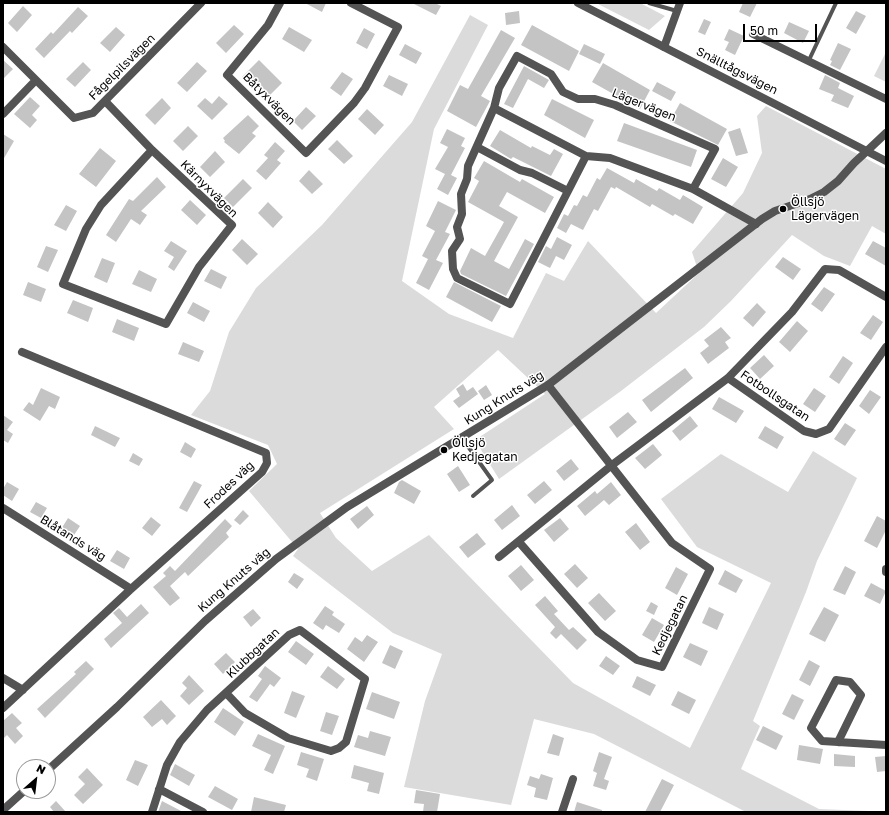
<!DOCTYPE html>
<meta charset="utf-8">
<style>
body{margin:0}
#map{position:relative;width:889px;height:815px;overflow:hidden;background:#fff;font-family:"Golos Text",sans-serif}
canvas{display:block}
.frame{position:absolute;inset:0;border:4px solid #000;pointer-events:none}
.north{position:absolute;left:16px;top:759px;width:40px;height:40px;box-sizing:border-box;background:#fff;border:1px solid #999;border-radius:50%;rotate:28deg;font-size:11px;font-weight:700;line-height:16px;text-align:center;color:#000}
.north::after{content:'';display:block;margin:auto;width:14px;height:18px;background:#000;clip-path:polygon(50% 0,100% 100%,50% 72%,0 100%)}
.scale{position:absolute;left:743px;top:24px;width:74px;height:18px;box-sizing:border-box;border:2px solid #000;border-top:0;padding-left:5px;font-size:12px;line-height:14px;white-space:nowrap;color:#000;-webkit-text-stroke:3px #fff;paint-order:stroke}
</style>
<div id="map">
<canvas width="889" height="815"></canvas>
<div class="frame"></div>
<div class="north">N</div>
<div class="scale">50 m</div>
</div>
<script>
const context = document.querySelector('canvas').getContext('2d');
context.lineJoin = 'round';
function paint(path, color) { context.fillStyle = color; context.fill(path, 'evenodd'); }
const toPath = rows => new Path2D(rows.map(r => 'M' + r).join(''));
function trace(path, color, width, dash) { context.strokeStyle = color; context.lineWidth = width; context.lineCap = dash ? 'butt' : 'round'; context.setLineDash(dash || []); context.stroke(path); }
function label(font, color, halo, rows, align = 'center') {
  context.font = font + ' "Golos Text",sans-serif'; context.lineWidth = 3; context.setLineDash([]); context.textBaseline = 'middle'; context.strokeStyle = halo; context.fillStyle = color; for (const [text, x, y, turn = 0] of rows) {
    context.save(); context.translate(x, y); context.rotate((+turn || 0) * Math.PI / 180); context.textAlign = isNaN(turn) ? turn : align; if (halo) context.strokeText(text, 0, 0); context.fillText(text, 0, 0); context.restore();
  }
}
const green = toPath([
 [596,3,640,3,665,16,649,30],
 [470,15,488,25,434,129,402,281,449,314,513,338,546,273,564,281,588,241,656,313,699,273,692,252,743,193,762,153,757,116,766,106,886,169,886,234,872,226,850,266,824,256,792,235,731,301,704,327,621,391,499,479,475,440,545,394,498,350,434,407,454,429,320,513,336,538,372,571,429,535,573,683,690,748,771,583,697,547,661,499,721,454,788,492,813,451,857,478,817,561,806,592,753,721,760,726,741,769,819,809,869,811,869,812,746,812,594,734,534,719,511,805,404,787,425,701,442,654,393,633,293,556,298,549,249,491,277,464,268,445,191,415,210,391,229,332,256,288,322,225,412,122],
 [886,52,886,82,874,76]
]);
const building = toPath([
 [305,3,326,3,322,12],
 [412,3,435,3,441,6,436,15],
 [743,3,757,3,750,17,739,12],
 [23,6,32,15,17,32,8,23],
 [78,7,88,16,72,33,70,31,44,58,35,49,51,32,53,34],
 [519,11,520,23,506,25,505,13],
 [856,11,866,16,856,34,846,28],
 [704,19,711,22,705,35,698,32],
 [789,22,809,31,803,43,784,33],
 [234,25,244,34,226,53,216,43],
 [532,25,579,51,569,71,521,45],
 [116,27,125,35,110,52,100,43],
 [289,27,312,40,304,52,282,39],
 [364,28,375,34,367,49,356,43],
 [729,29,744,36,735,55,725,50,729,42,724,40],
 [501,30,515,38,481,96,490,101,476,127,447,111,460,85,468,89],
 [838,43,851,49,840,70,830,65,832,61,830,60],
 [405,44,422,53,416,64,399,55],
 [584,44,605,54,600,64,579,54],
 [3,60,13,69,3,79],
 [259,60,282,83,270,95,257,82,252,87,242,77],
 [83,62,91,70,75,87,66,79],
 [197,62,207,71,187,92,177,83],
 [603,63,650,90,640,109,592,82],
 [524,66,549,80,544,88,528,79,513,108,504,104],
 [342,72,353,79,341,96,330,88],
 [389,75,408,84,402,96,383,86],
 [825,75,840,83,838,88,854,96,848,108,831,101,834,95,819,89],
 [657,82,676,92,671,101,652,91],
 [219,96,228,104,212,120,197,106,205,98,212,104],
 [30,97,40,106,32,115,37,120,30,128,14,114],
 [162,98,171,108,155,125,145,115],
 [552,99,594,120,585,138,544,115],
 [680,103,727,129,718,145,670,121],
 [306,107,316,116,302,130,293,121],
 [367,109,384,125,375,135,358,119],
 [248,115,259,126,252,133,256,136,239,154,224,142,225,141,223,138],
 [624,123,697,150,691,167,617,141],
 [188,126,198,136,183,151,173,141],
 [740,128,748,153,736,156,728,132],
 [447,129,465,138,461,146,465,148,451,175,457,178,448,195,437,189,445,174,435,169,448,147,440,143],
 [500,130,531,148,532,146,550,155,554,149,563,154,551,176,513,157,511,159,490,146],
 [3,134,14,141,3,160],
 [337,140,353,156,344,164,328,149],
 [275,142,285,151,277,160,281,163,266,180,256,171,268,158,264,155],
 [100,148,116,161,96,187,79,174],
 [215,151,225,162,210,177,200,167],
 [723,158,738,167,726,187,711,179],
 [484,161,520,182,522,179,554,197,545,213,507,192,499,206,518,217,494,261,509,269,525,239,534,244,506,296,461,274,460,271,471,248,485,256,504,222,468,202,479,181,474,178],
 [607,168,634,183,636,179,657,191,659,188,680,200,683,195,703,207,693,224,675,214,673,216,652,204,650,207,616,187,615,189,611,187,598,211,594,209,583,230,571,224,566,233,557,228,564,214,568,216,574,205,577,206,583,195,587,197,597,178,600,180],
 [309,170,323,184,312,194,299,181],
 [157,177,166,187,141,211,147,215,140,225,131,219,116,242,106,235,129,199,133,201],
 [243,179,252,188,233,207,224,198],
 [190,200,206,215,197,225,181,210],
 [438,201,456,210,445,232,450,234,436,260,443,263,429,290,416,283,428,259,422,256,435,231,426,226],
 [268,202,283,217,273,228,258,213],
 [66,205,77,211,66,231,54,225],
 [557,237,572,245,564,260,556,256,550,268,538,262,546,246,551,249],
 [242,239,258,254,247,265,232,250],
 [171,241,187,251,174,271,168,267,174,257,164,251],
 [873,241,886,248,886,266,865,254],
 [46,246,58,250,48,272,37,267],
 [783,257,801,269,793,280,775,267],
 [102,258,115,263,107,283,94,277],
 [211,269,227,277,221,289,204,281],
 [139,270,157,279,151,292,132,284],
 [28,282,46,289,41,302,23,295],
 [454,282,501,306,492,322,446,297],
 [824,287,835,294,822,312,811,304],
 [73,300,93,308,88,322,67,313],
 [193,302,210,311,204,322,187,313],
 [757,303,766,312,753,327,743,318],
 [873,315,883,322,871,340,860,333],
 [117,319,139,328,134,341,112,332],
 [797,321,808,331,790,352,779,342],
 [721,327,731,338,725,342,729,348,708,364,700,353,709,346,704,340],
 [183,342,204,351,199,362,178,354],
 [764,355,774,366,760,379,750,368],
 [843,356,853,363,839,384,829,377],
 [685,368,693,378,651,412,642,400],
 [463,384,467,391,473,387,478,394,459,408,453,401,460,396,456,389],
 [486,385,492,395,484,400,478,391],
 [41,388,60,397,55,409,49,406,40,421,23,410,29,402,33,405],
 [814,388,826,396,815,412,803,404],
 [870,390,881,397,869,414,859,406],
 [719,397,744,411,736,423,712,409],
 [628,412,637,422,617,438,609,427],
 [3,415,13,422,7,430,13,434,8,443,3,440],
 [690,416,698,426,680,441,672,431],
 [845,423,856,430,845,446,834,439],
 [95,426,120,438,115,447,91,435],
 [765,426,784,437,777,449,758,438],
 [185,442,196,449,191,458,180,452],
 [653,444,662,455,645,469,635,458],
 [133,453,143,459,139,466,129,461],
 [571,459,579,469,564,481,556,471],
 [458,466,470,485,459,492,447,474],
 [402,480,421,491,414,504,394,493,399,482],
 [194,481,202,485,187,512,179,508],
 [544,481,552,490,535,504,527,495],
 [7,482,19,489,12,501,3,495,3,489],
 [611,482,621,495,609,505,604,500,585,516,577,506,595,491,597,494],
 [36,502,47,508,41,518,30,512],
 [512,505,520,516,502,530,494,520],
 [367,506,374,515,358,529,350,519],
 [243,510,249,516,240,525,234,520],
 [877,516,886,521,886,530,877,548,864,541],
 [151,517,161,525,152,536,142,528],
 [68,518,80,526,72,538,60,531],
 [560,518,569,529,554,542,544,530],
 [225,519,232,526,226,533,229,537,188,576,185,572,170,586,180,598,170,606,153,587,166,576,163,573,170,566,175,571],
 [636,523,650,542,640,550,625,532],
 [477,533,486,544,468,558,459,547],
 [117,550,130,558,124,569,110,561],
 [575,564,588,578,577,588,564,574],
 [521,565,534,580,521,591,508,576],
 [845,566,856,572,845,595,833,590],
 [676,567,688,574,677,595,665,588],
 [725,570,743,580,736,593,718,584],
 [294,573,304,579,297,589,288,582],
 [871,583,886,591,880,604,864,596],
 [599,593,616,611,605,621,588,603],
 [545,596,558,611,554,614,569,630,573,627,587,640,577,650,561,634,556,639,550,633,555,627,535,605],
 [651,602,658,606,654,615,646,611],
 [141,604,149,613,111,648,104,639,122,623,113,613,119,608,127,617],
 [325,606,334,612,332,615,345,624,339,633,326,625,323,630,313,623],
 [709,607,724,614,717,630,702,623],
 [824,607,839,615,825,642,809,634],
 [253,609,261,618,251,627,243,617],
 [652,618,664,625,654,642,642,635],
 [367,635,378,642,364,662,347,649,355,637,362,642],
 [296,641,314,654,306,665,288,652],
 [690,643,708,651,701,666,683,657],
 [390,645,403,651,395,669,382,663],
 [226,653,235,662,223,674,214,664],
 [606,656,620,666,613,675,599,666],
 [809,660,820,666,810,686,799,680],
 [86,661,94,669,45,718,37,709,76,674,74,672],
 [265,666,281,678,274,687,270,684,257,702,249,697,262,679,258,676],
 [328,666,345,679,337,689,320,677],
 [189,675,204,691,189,705,180,696,187,688,182,683],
 [637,676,656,685,650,696,632,687],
 [292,691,305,696,296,718,284,713],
 [678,691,696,700,689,714,671,705],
 [372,692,400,702,394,719,366,709],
 [792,694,804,700,794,720,782,714],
 [161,700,176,716,167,725,162,719,152,727,143,717],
 [223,708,244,722,235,736,214,722],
 [326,712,339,716,332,735,320,731],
 [12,713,22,723,16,728,23,736,15,744,7,735,3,739,3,721],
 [763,726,783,736,776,750,756,740],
 [370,731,391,737,385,756,354,747,358,735,368,738],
 [258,734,285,746,273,774,264,770,271,755,252,746],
 [553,734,564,738,559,756,547,753],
 [799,745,823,749,820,764,797,760],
 [301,752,324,759,317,781,306,777,309,769,297,765],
 [599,752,612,757,604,779,609,781,606,790,593,786,597,773,593,771],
 [834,754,855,756,855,767,834,766],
 [886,756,886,771,877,772,875,757],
 [135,760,148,765,138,786,126,780],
 [175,764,195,775,189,786,170,775],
 [354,765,384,773,379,794,367,791,369,783,351,778],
 [87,768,103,785,83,804,74,795,85,784,78,777],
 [541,774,553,778,547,800,534,797,536,788,527,785,530,776,539,779],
 [662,779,674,785,660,812,645,812],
 [215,786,238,799,232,810,208,797],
 [416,790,440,794,437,812,423,812,424,804,414,803],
 [254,797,286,805,284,812,251,812],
 [56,801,66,812,54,812,50,807],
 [162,801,183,812,158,812],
 [577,802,602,810,602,812,574,812]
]);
const service = toPath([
 [649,3,677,11],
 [809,60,836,3],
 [462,438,492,480,473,496]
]);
const minor = toPath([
 [280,3,268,25,227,75,306,153,354,103,365,88,398,27,351,3],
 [753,34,886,99],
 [3,47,74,118,93,113,201,3],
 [664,47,680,3],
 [105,101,152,150,232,225,199,267,166,324,63,284,86,229,101,205,152,150],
 [494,108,586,156],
 [3,114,36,80],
 [477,147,520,170,532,173,568,191],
 [867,151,886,133],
 [693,189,715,149,615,105,595,99,578,99,563,92,551,74,517,56,499,88,494,108,468,166,467,179,461,194,462,214,457,227,460,239,452,251,453,269,457,278,510,304,586,156,610,158,693,189,756,224],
 [728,378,804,431,816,434,829,429,886,347],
 [3,508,131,589],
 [519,542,598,632,637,660,662,667,710,569,672,543,548,385],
 [499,557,612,465,728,378,792,312,825,269,839,270,886,297],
 [886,569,886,572],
 [3,678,23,690],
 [3,708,131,589,262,472,267,463,266,453,22,352],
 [838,742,861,695,850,682,836,680,811,728,822,741,886,745],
 [159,789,203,812],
 [152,812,167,765,180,742,207,710,289,635,300,630,365,679,346,742,339,748,331,751,288,738,245,713,227,694],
 [562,812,573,779]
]);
const tertiary = toPath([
 [578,3,886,161],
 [48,770,117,707,205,621,276,559,347,507,548,385,762,219,775,211,810,199,824,192,838,181,854,163,867,151],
 [3,810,24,791]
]);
const markers = [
 [783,209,4,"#000"],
 [444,450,4,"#000"]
];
const streetNames = [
 ["Fågelpilsvägen",122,67,-45],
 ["Snälltågsvägen",737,71,27],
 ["Båtyxvägen",269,99,45],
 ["Lägervägen",644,105,22],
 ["Kärnyxvägen",209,189,45],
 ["Fotbollsgatan",775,396,34],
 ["Kung Knuts väg",504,398,-32],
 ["Frodes väg",229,485,-43],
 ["Blåtands väg",73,538,32],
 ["Kung Knuts väg",234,580,-41],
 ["Kedjegatan",670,625,-64],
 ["Klubbgatan",253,653,-43]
];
const poiNames = [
 ["Öllsjö",791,202],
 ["Lägervägen",791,216],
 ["Öllsjö",452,443],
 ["Kedjegatan",452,457]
];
paint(green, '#dbdbdb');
paint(building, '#c4c4c4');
trace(service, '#545454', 4);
trace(minor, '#545454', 8);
trace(tertiary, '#545454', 8);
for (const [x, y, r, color] of markers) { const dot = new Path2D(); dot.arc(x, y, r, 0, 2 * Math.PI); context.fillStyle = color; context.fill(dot); trace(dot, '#fff', 1.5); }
label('12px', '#000', '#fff', streetNames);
label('12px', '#000', '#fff', poiNames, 'left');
</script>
